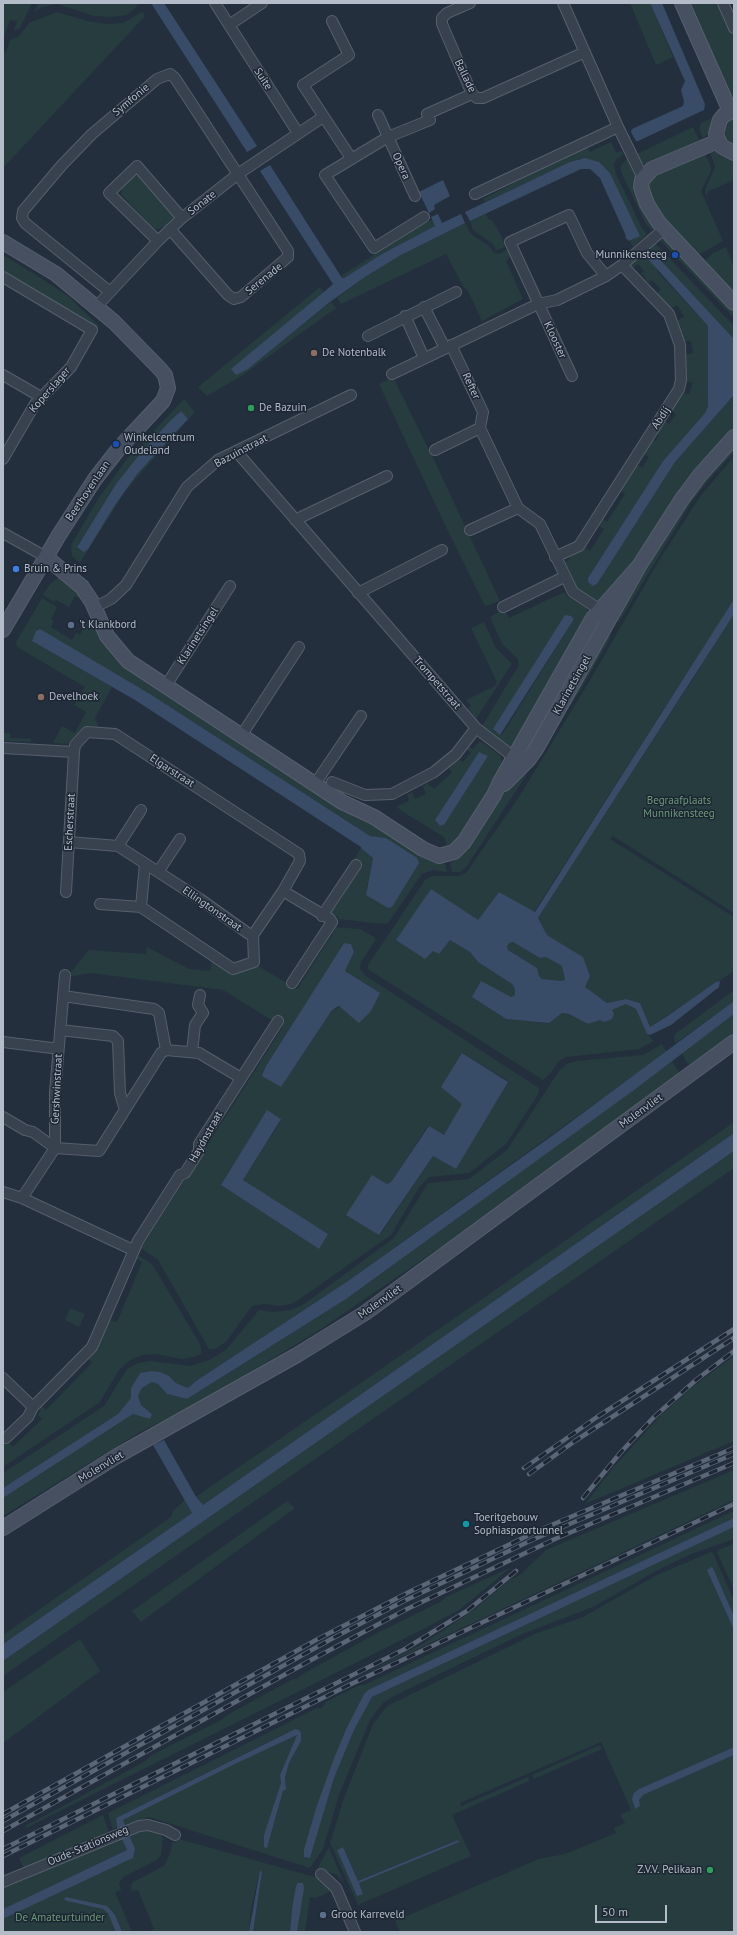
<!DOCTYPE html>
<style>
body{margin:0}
#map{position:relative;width:737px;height:1935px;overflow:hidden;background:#242f3e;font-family:"PT Sans",sans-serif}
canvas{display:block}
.frame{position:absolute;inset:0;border:4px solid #b4bcc9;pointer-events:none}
.scale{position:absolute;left:595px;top:1905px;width:72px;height:18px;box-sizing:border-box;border:2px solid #b4bcc9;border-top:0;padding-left:5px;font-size:12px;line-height:14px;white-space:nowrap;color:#b4bcc9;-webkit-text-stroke:3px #1d2633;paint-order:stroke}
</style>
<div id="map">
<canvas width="737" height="1935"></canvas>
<div class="frame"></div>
<div class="scale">50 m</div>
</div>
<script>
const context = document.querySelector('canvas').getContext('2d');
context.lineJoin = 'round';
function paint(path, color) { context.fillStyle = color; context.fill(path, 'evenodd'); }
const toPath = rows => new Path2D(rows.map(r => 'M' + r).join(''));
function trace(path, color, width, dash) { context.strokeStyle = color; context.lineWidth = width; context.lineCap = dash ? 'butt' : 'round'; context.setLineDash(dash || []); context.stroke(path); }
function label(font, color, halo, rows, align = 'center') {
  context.font = font + ' "PT Sans",sans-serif'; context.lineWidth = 3; context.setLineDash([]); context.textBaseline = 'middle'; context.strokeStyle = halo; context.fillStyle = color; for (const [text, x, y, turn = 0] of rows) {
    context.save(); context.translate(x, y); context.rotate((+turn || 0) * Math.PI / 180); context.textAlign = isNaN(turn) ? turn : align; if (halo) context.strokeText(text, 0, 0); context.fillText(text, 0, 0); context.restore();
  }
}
const green = toPath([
 [3,3,32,3,20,28,14,31,17,21,10,20,3,39],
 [38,3,136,3,138,5,127,15,111,17,94,16,57,4,42,7,34,12],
 [630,3,650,3,673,57,656,65],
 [689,3,719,3,734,37,734,97,729,92],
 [57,12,87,21,107,24,123,23,142,12,145,16,3,168,3,53,6,52,10,40,19,36,29,23],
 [712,118,714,120,710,133,703,138,699,129,701,123],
 [734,119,734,145,726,139,725,132,729,122],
 [693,127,699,140,648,164,641,163,637,156,639,153],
 [611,142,616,153,621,151,624,154,616,160,614,164,616,174,642,228,647,234,633,247,630,241,639,236,610,173,596,161,579,159,485,202,483,199,512,184,516,176,586,145,590,152],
 [710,152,716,152,734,158,734,180,709,191,707,194,708,200,705,191,706,187,715,167],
 [705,154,710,164,711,171,701,191,723,241,698,255,694,253,659,214,647,187,650,178,656,173],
 [627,159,629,159,636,172,652,223,652,231,646,224,621,172,621,165],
 [139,175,173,215,173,218,163,227,158,229,153,228,121,194,123,186,132,178],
 [486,214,489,220,492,220,502,237,505,247,496,250,493,244,473,230,470,221],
 [433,220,436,226,382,254,344,278,341,276,419,226],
 [465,223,471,234,489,246,494,253,499,254,508,249,512,255,506,261,523,299,482,321,468,291,463,286,446,254,341,304,337,298,365,277,401,255],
 [659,239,666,240,672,245,734,310,734,318],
 [654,242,734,326,734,339,654,253,657,271,708,326,708,406,705,413,663,461,588,578,588,582,595,585,597,584,675,462,734,395,734,431,625,579,600,603,576,589,568,574,570,572,565,562,570,559,569,557,580,551,583,547,590,551,604,529,599,526,603,519,607,522,625,494,621,491,629,478,628,477,636,464,642,468,649,457,643,453,651,439,655,441,659,435,657,434,663,421,669,424,676,414,670,410,681,393,689,394,693,383,685,380,687,362,685,361,685,355,693,353,691,341,683,341,677,321,684,316,677,305,670,309,656,294,661,289,652,280,648,283,643,274,639,276,644,271,638,264,632,269,629,265],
 [726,247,734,266,734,295,703,263,713,253],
 [3,255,41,278,68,296,99,326,98,328,3,273],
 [320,287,324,292,279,330,248,369,331,302,336,308,240,377,207,396,198,387],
 [393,377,436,464,500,601,485,606,445,525,379,384],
 [183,400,185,400,195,412,126,490,80,563,72,556,71,545,98,499,127,459],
 [180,411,188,419,138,473,115,505,88,549,77,546,116,484,143,450],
 [734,444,734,452,707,482,691,503,619,622,614,618,688,499],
 [734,457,734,599,534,912,499,892,478,920,433,951,439,954,450,940,470,952,478,962,512,984,515,989,515,995,511,997,504,994,472,997,506,1019,548,1023,562,1013,569,1014,588,1024,600,1020,614,1009,626,1004,636,1009,647,1034,654,1041,639,1049,566,1057,559,1061,550,1074,543,1080,377,975,368,969,368,965,425,880,433,876,458,876,466,873,519,797,589,682,658,562,701,495],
 [64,576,73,584,84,601,75,596,69,607,56,600,54,602,43,595,50,584,59,577,61,579],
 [564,592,567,596,587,608,588,615,512,748,510,748,482,726,519,665,518,659,502,644,490,617,504,609,509,618],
 [574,619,505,730,501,735,496,732,494,730,537,659],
 [42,598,57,607,51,619,54,621,51,627,72,640,76,633,80,635,88,619,93,617,103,637,367,818,434,861,445,863,447,872,433,870,422,874,388,923,384,924,338,919,338,917,329,911,332,906,335,908,358,872,356,870,359,864,354,860,361,847,373,858,366,893,387,838,370,836,150,694,38,629,32,641,112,687,95,718,99,728,84,727,67,744,53,743,62,726,75,733,86,712,74,705,85,687,17,647,16,642],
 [734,611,734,913,613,836,610,839,734,917,734,971,650,1027,640,1003,626,999,607,1003,584,987,590,976,583,957,547,935,538,918,692,680],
 [484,622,496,648,511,663,511,665,476,719,468,708,471,705,466,700,495,686,497,682,471,628],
 [604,633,611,637,581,689,530,768,527,767],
 [3,733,10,733,10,738,31,739,31,742,3,741],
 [480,741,501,756,502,765,505,767,455,842,447,846,444,837,400,810,397,806,409,801,407,794,412,792,415,799,426,794,423,786,427,783,434,789,452,772,447,766,457,758,463,762,471,753,465,747,467,745,473,749],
 [479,752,488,756,444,825,442,826,438,824,435,820],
 [525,773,527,774,467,866,460,872,452,872,450,863,461,855,497,799,505,788],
 [332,927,360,929,374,937,376,939,361,962,360,969,366,976,539,1088,539,1093,506,1144,469,1173,429,1177,420,1186,391,1235,294,1303,281,1306,263,1304,252,1306,226,1342,215,1349,209,1349,158,1260,141,1248,283,1027,223,990,91,973,67,977,89,950,146,954,147,947,189,969,210,971,212,959,234,974,258,966,297,989,335,930],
 [344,943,351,944,354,952,345,971,380,993,332,1010,295,1066,266,1066],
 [462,1053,508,1081,456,1169,433,1156,380,1235,387,1184,391,1182,428,1126,444,1135,463,1104],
 [267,1111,281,1120,243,1180,319,1249,221,1185],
 [513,942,540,958,546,957,562,966,565,980,561,981,542,979,539,976,537,968,508,950,507,947,509,943],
 [734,990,734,1001,676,1043,674,1040,675,1034],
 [734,1014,734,1032,690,1064,687,1063,682,1053],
 [662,1044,667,1052,348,1281,196,1381,188,1388,176,1383,169,1376,140,1373,131,1388,131,1398,118,1414,3,1488,3,1473,104,1406,127,1369,138,1363,151,1361,191,1366,209,1360,226,1350,259,1310,274,1312,291,1310,304,1304,394,1238,428,1183,469,1179,507,1150,559,1071,567,1064,576,1061,643,1055],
 [672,1061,679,1072,676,1076,441,1247,318,1331,194,1406,140,1432,3,1516,3,1498,133,1414,152,1414,141,1405,138,1396,142,1388,152,1382,158,1384,167,1394,187,1399,346,1299],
 [734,1122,734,1133,203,1505,197,1496,475,1304],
 [734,1151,734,1168,3,1676,3,1661],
 [139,1256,152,1264,199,1342,202,1352,198,1356,182,1359,155,1354,142,1355,130,1360,119,1370,100,1402,3,1467,3,1441,5,1439,13,1447,42,1419,37,1414,41,1411,39,1407,41,1405,46,1410,92,1363,88,1358,98,1346,109,1320,117,1322,142,1262,135,1258],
 [70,1308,85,1314,79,1327,65,1320],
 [734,1356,734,1441,585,1504,612,1469,662,1414,695,1385],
 [734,1470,734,1500,356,1678,424,1643,450,1626,476,1608,510,1580,520,1575,546,1550],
 [185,1500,192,1513,3,1644,3,1635,171,1517,173,1511],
 [287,1501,295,1508,141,1622,132,1611],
 [731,1512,734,1512,734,1518,368,1690,364,1694,347,1727,334,1758,317,1805,304,1849,304,1857,310,1858,334,1778,354,1730,372,1697,734,1527,734,1539,691,1554,656,1571,595,1606,520,1635,394,1696,383,1703,370,1720,339,1795,323,1849,310,1868,149,1817,126,1825,123,1820,233,1765,297,1735,280,1775,281,1783,268,1845,283,1791,286,1788,285,1778,289,1763,301,1741,294,1729,116,1818,117,1827,113,1830,108,1813,317,1708,322,1708,326,1702,360,1685,364,1685],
 [734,1544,734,1590,717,1552,720,1549],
 [711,1552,713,1553,734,1601,734,1616,713,1568,708,1568,734,1630,734,1747,639,1789,633,1802,635,1809,639,1798,643,1795,734,1755,734,1932,400,1932,395,1921,539,1859,565,1854,616,1833,614,1828,625,1823,620,1815,631,1810,601,1742,460,1803,461,1806,528,1777,529,1781,452,1815,471,1856,358,1905,330,1843,344,1798,373,1724,387,1706,537,1633,583,1617,657,1575],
 [458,1840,459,1842,359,1883,337,1850,343,1847,358,1881],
 [512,1567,459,1610,429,1626,26,1828,25,1826,78,1798,147,1760,150,1756,223,1719,227,1715,293,1679,297,1679,301,1675,379,1632,440,1602,446,1597],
 [80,1639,100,1671,3,1743,3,1692],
 [600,1745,602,1749,534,1779,532,1775],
 [103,1815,109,1832,24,1869,19,1858],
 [155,1830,160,1833,163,1838,161,1855,155,1861,123,1877,119,1883,121,1890,115,1892,132,1932,3,1932,3,1919,129,1860,135,1853,128,1836,136,1832],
 [123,1838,127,1850,3,1909,3,1888],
 [179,1839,318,1878,334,1890,316,1898,310,1897,305,1932,297,1932,298,1922,292,1909,290,1932,253,1932,262,1872,260,1870,251,1909,249,1932,149,1932,154,1929,138,1890,131,1891,131,1885,133,1882,164,1866,170,1854,172,1843],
 [329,1847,344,1883,336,1874,319,1870,319,1865]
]);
const water = toPath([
 [151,3,164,3,257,146,247,152],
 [650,3,662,3,705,104,704,110,638,141,636,141,631,132,632,129,683,106,684,101,681,90,685,81],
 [585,158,599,162,610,173,640,236,629,241,625,237,626,236,600,178,590,169,581,169,470,221,465,212,570,162],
 [270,165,342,278,344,278,382,254,435,226,431,217,438,214,442,223,461,214,465,223,401,255,365,277,330,302,248,369,236,375,231,369,331,286,333,284,260,171],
 [443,180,450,196,434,205,435,209,429,213,419,192],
 [654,253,734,339,734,395,675,462,597,584,593,586,588,582,588,578,663,461,705,413,708,406,708,326,648,259],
 [181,411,188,419,138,473,115,505,88,549,84,552,77,547,116,484,143,450,171,420],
 [734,599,734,614,538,918,547,935,583,957,590,976,585,987,607,1003,626,999,640,1003,650,1027,666,1017,716,982,720,981,719,987,671,1025,650,1035,647,1034,636,1009,626,1004,612,1010,614,1014,612,1019,604,1022,600,1020,588,1024,569,1014,562,1013,549,1023,506,1019,472,997,481,981,511,997,515,995,515,989,512,984,478,962,470,952,450,940,439,954,433,951,425,959,396,940,431,889,478,920,499,892,535,912],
 [513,942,540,958,546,957,562,966,565,980,561,981,542,979,539,976,537,968,508,950,507,947,509,943],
 [565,615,571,616,574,619,500,735,493,729],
 [40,629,150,694,370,836,386,838,417,858,419,863,392,907,388,908,366,895,373,858,362,849,361,847,135,700,32,641,36,631],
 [479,752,488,756,444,825,440,826,435,820],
 [344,943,351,944,354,952,345,971,380,993,371,1011,359,1023,339,1006,332,1010,281,1087,262,1076,266,1066],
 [734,1001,734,1014,634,1090,346,1299,187,1399,167,1394,158,1384,152,1382,142,1388,138,1396,141,1405,152,1414,150,1419,133,1414,3,1498,3,1488,118,1414,131,1398,131,1388,140,1373,152,1371,160,1372,169,1376,176,1383,188,1388,196,1381,348,1281,556,1133],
 [462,1053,508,1082,456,1169,433,1156,379,1235,346,1215,372,1175,387,1184,391,1182,429,1126,444,1135,462,1104,441,1087],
 [267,1110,281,1119,243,1180,328,1234,319,1249,221,1185],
 [734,1133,734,1151,3,1661,3,1644,192,1513,153,1445,164,1440,195,1495,203,1505],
 [734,1518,734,1527,372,1697,354,1730,334,1778,310,1858,304,1857,304,1849,317,1805,334,1758,347,1727,364,1694,368,1690],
 [711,1567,713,1568,734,1616,734,1630,707,1570],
 [295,1729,299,1730,301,1733,301,1741,289,1763,285,1778,286,1789,283,1791,267,1848,264,1847,264,1835,281,1783,280,1775,297,1735,233,1765,123,1820,135,1849,133,1858,3,1919,3,1909,127,1850,117,1827,116,1818],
 [734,1747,734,1755,643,1795,639,1800,640,1806,635,1809,632,1799,634,1793,639,1789],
 [458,1840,459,1842,359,1883,363,1894,357,1896,337,1850,343,1847,358,1881],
 [260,1870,262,1872,253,1932,249,1932],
 [298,1883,303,1883,304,1888,297,1932,290,1932,292,1909,296,1886],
 [66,1897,107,1906,115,1915,122,1932,116,1932,108,1913,103,1909,67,1901,64,1899]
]);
const street = toPath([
 [215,3,298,133],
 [470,3,447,13,442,18,442,24,472,94,477,98,483,98,585,52],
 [563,3,618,127,643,178],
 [723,3,734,28],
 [332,21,349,55,303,85,351,158],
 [229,25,262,3],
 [427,114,472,94],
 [378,115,415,196],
 [475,194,618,127],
 [424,217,374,248,325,175,388,137,430,120],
 [158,241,109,193,137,166,182,218],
 [3,277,92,330,71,367,35,404,3,459],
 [110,292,25,223,22,218,23,211,62,165,92,134,157,79,170,74,175,78,288,251,288,257,241,297,234,299,228,295,170,229],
 [96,307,158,241,182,218,238,174,323,117],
 [424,307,445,348],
 [405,316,424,358],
 [368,336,456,292],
 [451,345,483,412,480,428,518,508,540,524,573,592,605,613],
 [392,374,538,304,557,300,606,276,622,265,664,229],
 [3,375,41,397],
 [572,376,510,242,569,215,587,253,606,276],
 [435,450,480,428],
 [236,451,476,728,506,751,517,762],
 [295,520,387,476],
 [470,530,518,508],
 [3,533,46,557],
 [555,557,579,546,679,389,681,380,680,345,669,314,622,265],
 [358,593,442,550],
 [95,607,111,599,126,585,187,487,218,460,351,395],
 [503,607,564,577],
 [165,687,230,586],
 [241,736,299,647],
 [3,748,74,752,75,745,87,732,115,734,299,854,300,861,283,891,253,935],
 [332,782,365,795,392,794,434,772,456,754,476,728],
 [315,784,361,716],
 [69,842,118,846,200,899,249,934,253,935,254,962,233,969,141,907,100,904],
 [118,846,141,810],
 [158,872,180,839],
 [283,891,330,919,332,922,292,983],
 [66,892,74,752],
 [141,907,145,864],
 [322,916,356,865],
 [63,996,154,1009,159,1013,166,1050],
 [60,1030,113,1036,118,1041,120,1093,125,1110],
 [3,1042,52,1048,59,1047],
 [192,1052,195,1025,203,1013,198,1005,200,995],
 [3,1117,25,1130,33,1132,55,1148],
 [55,1148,55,1092,65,975],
 [3,1192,22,1198,133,1250],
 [22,1198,55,1148,99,1151,161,1053,166,1050,199,1053,241,1078],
 [3,1378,33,1407],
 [6,1438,28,1417,33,1407,92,1347,138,1241,180,1175,185,1173,199,1151,199,1144,278,1021],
 [321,1874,336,1888,355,1932],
 [3,1882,139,1826,148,1825,166,1830,175,1835]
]);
const secondary = toPath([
 [682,3,730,111],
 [734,110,724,115,720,120,716,134,721,146,734,153],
 [718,141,652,169,642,180,641,187,647,204,659,223,734,303],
 [3,242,56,274,114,322,160,369,165,375,168,388,163,401,120,447,95,479,59,535,3,630],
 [46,557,82,587,92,602,107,636,128,661,342,802,374,817,423,849,439,856,454,852,464,842,494,795,500,782,593,618,639,566],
 [504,784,529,759,536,749,639,566,682,499,700,475,734,437],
 [3,1528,117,1456,297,1355,365,1313,734,1042]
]);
const rail = toPath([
 [524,1468,597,1417,734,1329],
 [529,1474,575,1441,734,1338],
 [583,1498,621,1452,654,1417,696,1380,734,1351],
 [3,1814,316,1640,409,1592,542,1529,734,1448],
 [3,1821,335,1637,402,1602,532,1540,734,1454],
 [3,1831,311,1660,407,1609,555,1539,734,1463],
 [3,1849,405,1649,467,1611,516,1571],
 [3,1856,347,1686,734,1504]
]);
const markers = [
 [675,255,4,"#1a4fb4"],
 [314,353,4,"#8d6e63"],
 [251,408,4,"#2e9e5b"],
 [116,444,4,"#1a4fb4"],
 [16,569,4,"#3f7fe0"],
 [71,625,4,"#5c6f8a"],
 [41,697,4,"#8d6e63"],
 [466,1524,4,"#0f9aa8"],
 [710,1870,4,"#2e9e5b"],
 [323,1915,4,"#5c6f8a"]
];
const streetNames = [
 ["Ballade",465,76,64],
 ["Suite",263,79,57],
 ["Symfonie",131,100,-40],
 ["Opera",401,166,65],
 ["Sonate",202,203,-38],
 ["Serenade",264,279,-39],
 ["Klooster",555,340,65],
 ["Refter",471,386,65],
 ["Koperslager",50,390,-49],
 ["Abdij",661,418,-57],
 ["Bazuinstraat",241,451,-28],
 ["Beethovenlaan",88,491,-56],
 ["Klarinetsingel",198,636,-57],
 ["Trompetstraat",437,683,49],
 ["Klarinetsingel",572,685,-61],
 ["Elgarstraat",172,771,33],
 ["Escherstraat",70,822,-87],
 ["Ellingtonstraat",212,909,35],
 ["Gershwinstraat",57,1089,-87],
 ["Molenvliet",641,1111,-36],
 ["Haydnstraat",206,1137,-61],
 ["Molenvliet",380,1302,-35],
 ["Molenvliet",101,1467,-31],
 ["Oude-Stationsweg",88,1846,-23]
];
const poiNames = [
 ["Munnikensteeg",667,255,"right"],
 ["De Notenbalk",322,353],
 ["De Bazuin",259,408],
 ["Winkelcentrum",124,438],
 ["Oudeland",124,451],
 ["Bruin & Prins",24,569],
 ["'t Klankbord",79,625],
 ["Develhoek",49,697],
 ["Toeritgebouw",474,1518],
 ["Sophiaspoortunnel",474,1531],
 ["Z.V.V. Pelikaan",702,1870,"right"],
 ["Groot Karreveld",331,1915]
];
const parkNames = [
 ["Begraafplaats",679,801],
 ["Munnikensteeg",679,814],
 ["De Amateurtuinder",60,1918]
];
paint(green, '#263c3f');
paint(water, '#394c67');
trace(street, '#565f6c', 12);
trace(secondary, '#565f6c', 16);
trace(street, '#38414e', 10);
trace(secondary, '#465061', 14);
trace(rail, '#5a6575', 4.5);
trace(rail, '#1d2633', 3, [9]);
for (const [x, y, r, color] of markers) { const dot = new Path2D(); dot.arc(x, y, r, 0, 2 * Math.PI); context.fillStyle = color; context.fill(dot); trace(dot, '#1d2633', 1.5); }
label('11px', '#b4bcc9', '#1d2633', streetNames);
label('11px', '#b4bcc9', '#1d2633', poiNames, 'left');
label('11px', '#6b9a76', '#1d2633', parkNames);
</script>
